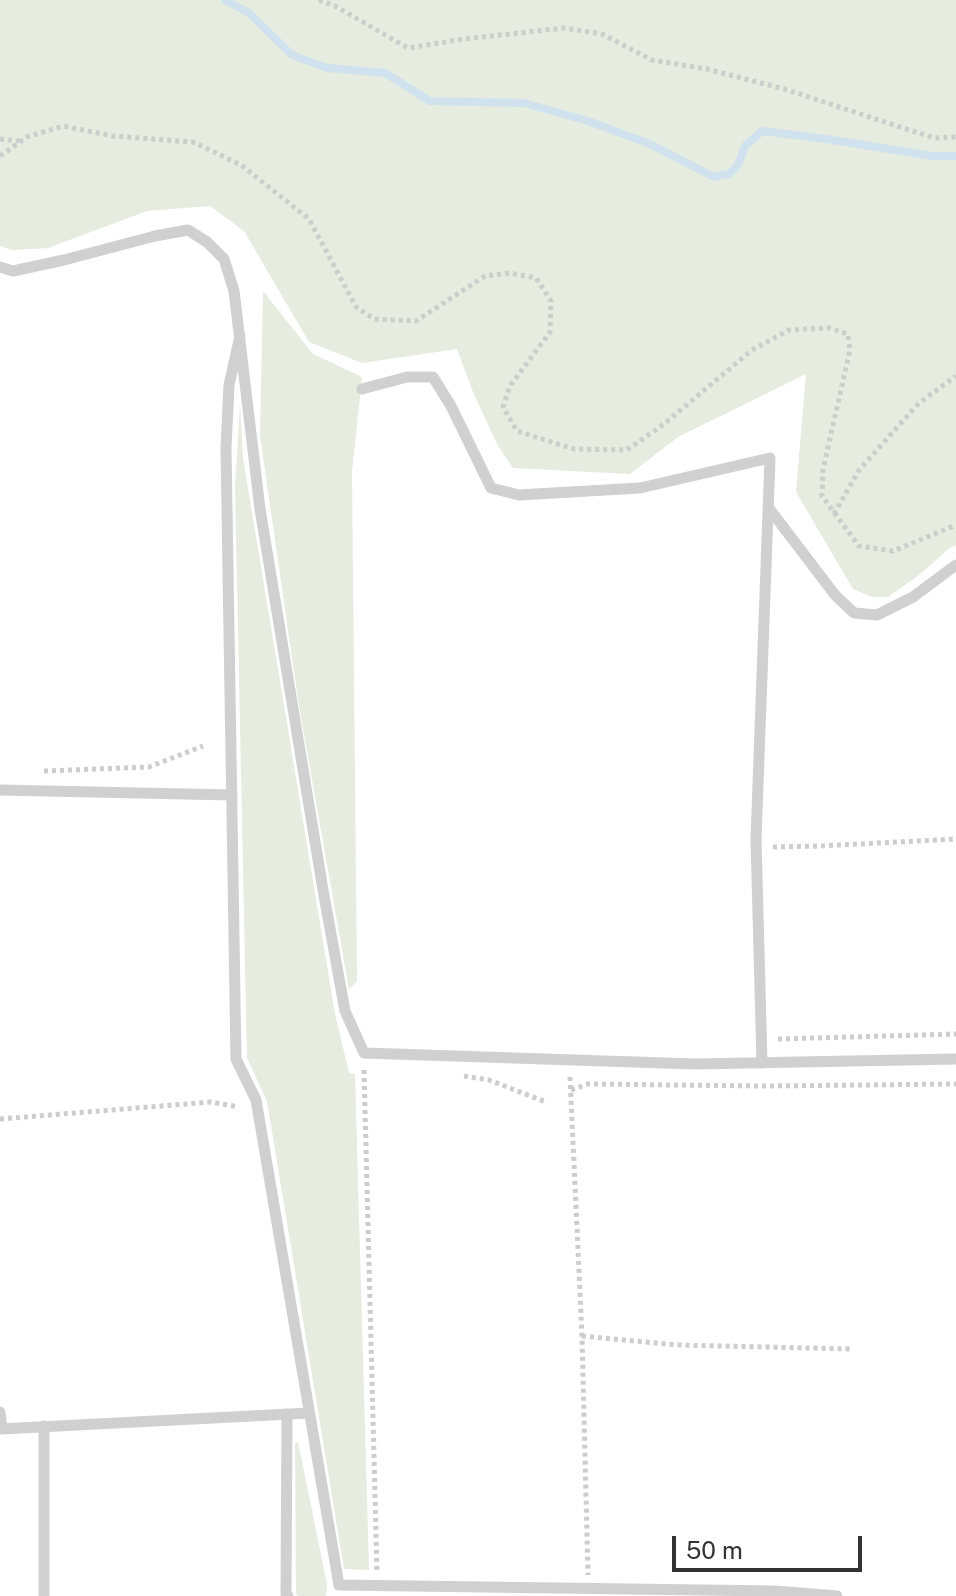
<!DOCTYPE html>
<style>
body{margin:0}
#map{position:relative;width:956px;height:1596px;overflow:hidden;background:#fff;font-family:"Public Sans",sans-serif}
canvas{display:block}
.scale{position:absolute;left:672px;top:1536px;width:190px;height:36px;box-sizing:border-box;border:4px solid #333;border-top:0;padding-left:10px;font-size:24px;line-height:28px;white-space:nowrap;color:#333;-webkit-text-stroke:6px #fff;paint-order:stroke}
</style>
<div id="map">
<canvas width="956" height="1596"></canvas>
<div class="scale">50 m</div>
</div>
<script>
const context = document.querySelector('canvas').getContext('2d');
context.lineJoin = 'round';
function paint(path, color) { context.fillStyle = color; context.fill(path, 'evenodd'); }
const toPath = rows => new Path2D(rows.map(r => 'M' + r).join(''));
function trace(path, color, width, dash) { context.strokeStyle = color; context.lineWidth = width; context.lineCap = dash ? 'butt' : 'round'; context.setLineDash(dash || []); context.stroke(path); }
const green = toPath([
 [0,0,956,0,956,545,951,547,919,575,888,597,872,597,853,589,796,492,806,374,678,437,630,474,513,468,498,446,473,392,457,349,362,363,309,342,244,231,210,206,147,211,48,248,12,250,0,246],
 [263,291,313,354,362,377,352,472,357,981,349,989,299,706,260,436],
 [240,404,243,458,335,1014,349,1073,355,1074,369,1570,344,1569,267,1101,247,1058,235,488],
 [298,1442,327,1584,326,1596,298,1596,296,1593,295,1443]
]);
const stream = toPath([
 [225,0,249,13,292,55,327,68,385,73,430,101,524,103,588,121,650,144,714,177,729,174,738,165,745,146,762,131,826,139,932,156,956,156]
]);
const path = toPath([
 [319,0,335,6,408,48,464,39,564,28,602,34,652,60,707,69,784,89,934,138,956,137],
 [0,139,19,141],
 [0,156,27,137,63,126,113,136,193,142,241,165,309,219,356,307,374,319,416,321,485,276,510,273,536,278,551,301,550,332,510,386,503,407,517,431,574,449,627,450,664,424,752,350,789,330,829,328,848,334,850,350,823,469,822,496,859,546,893,551,956,525],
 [834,514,859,470,919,403,956,376],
 [44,771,149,767,203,746],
 [773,847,820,846,956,839],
 [778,1039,956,1034],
 [364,1070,377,1572],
 [464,1076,489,1080,546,1102],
 [570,1077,582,1336,588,1575],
 [571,1090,588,1084,765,1086,956,1084],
 [0,1119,211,1102,239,1107],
 [582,1336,677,1345,853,1349]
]);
const service = toPath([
 [0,267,13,271,64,260,155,236,188,230,207,242,224,259,234,291,260,509,323,890,345,1011,364,1053,695,1064,956,1059],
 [240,336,229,385,226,448,236,1059,256,1100,339,1585,775,1591,837,1596],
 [362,389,407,377,433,377,451,406,491,488,519,495,640,488,770,458,756,839,762,1063],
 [768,507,835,595,854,613,877,615,913,597,956,565],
 [0,790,232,795],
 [0,1412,2,1429],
 [287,1414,286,1594,288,1596],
 [44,1426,44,1596],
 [0,1429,309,1413]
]);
paint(green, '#e6ecdf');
trace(stream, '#cfe2ee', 8);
trace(path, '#cdcdcd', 5, [4, 4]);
trace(service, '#d0d0d0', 11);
</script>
